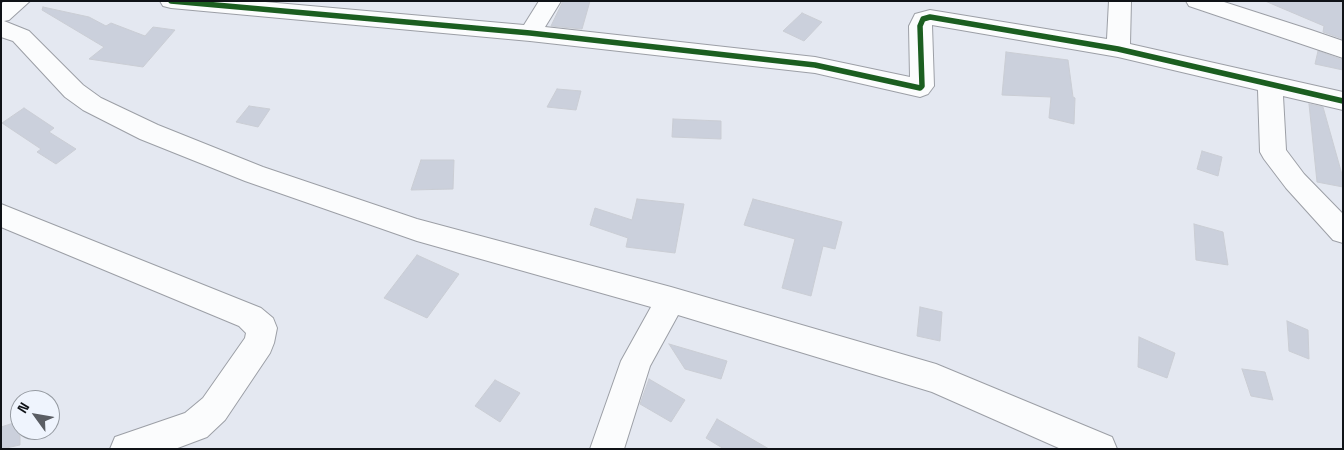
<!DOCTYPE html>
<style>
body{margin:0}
#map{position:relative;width:1344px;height:450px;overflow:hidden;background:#e4e8f1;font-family:"Space Grotesk",sans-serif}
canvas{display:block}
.frame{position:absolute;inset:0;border:2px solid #0f1217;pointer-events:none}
.north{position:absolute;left:10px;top:390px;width:50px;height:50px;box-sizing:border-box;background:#eff4fd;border:1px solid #959aa1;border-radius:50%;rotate:302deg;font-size:14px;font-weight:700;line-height:20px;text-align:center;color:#0f1217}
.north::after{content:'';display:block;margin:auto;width:18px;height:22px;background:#5a5d63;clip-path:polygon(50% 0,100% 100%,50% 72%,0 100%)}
</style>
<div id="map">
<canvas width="1344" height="450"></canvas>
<div class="frame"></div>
<div class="north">N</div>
</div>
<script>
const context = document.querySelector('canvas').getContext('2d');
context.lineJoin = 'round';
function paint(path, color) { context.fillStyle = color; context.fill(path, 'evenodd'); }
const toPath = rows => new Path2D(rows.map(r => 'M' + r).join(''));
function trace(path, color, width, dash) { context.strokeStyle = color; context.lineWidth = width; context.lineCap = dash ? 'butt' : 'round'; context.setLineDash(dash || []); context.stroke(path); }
const building = toPath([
 [563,1,590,1,582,29,551,26,563,1],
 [1265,1,1343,1,1343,39,1323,32,1324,26,1265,1],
 [43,7,89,17,106,26,111,23,145,36,153,27,175,30,143,67,89,59,104,47,42,10,43,7],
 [802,13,822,22,804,41,783,31,802,13],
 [1318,51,1343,60,1343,70,1315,64,1318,51],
 [1006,52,1068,60,1073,97,1075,98,1074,124,1049,118,1051,97,1002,95,1006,52],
 [557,89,581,91,576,110,547,107,557,89],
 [1309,104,1323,107,1343,178,1343,187,1317,182,1309,104],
 [249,106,270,109,258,127,236,122,249,106],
 [24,108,54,128,49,132,76,149,56,164,37,152,41,149,2,123,24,108],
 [673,119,721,121,721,139,672,137,673,119],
 [1202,151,1222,157,1218,176,1197,169,1202,151],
 [421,160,454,160,453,189,411,190,421,160],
 [637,199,684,204,675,253,626,247,628,238,590,225,595,208,632,220,637,199],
 [753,199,842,222,835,249,823,246,811,296,782,288,795,239,744,225,753,199],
 [1194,224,1223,232,1228,265,1196,260,1194,224],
 [417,255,459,274,427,318,384,298,417,255],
 [920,307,942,312,940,341,917,336,920,307],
 [1287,321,1308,330,1309,359,1289,351,1287,321],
 [1139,337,1175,353,1167,378,1138,367,1139,337],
 [669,344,727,361,721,379,685,369,669,344],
 [1242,369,1265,372,1273,400,1251,396,1242,369],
 [649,379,685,400,671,422,640,404,649,379],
 [495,380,520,393,500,422,475,406,495,380],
 [717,419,769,449,724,449,706,438,717,419],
 [20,421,20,445,1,449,1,427,20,421]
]);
const minor = toPath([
 [4,1,30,1,9,20,4,21,29,31,83,85,101,98,158,125,263,167,417,219,671,287,936,364,1112,437,1117,449,1061,449,932,392,678,315,650,366,624,449,590,449,621,361,651,307,417,241,245,181,140,139,83,110,65,97,13,41,1,37,1,4,4,1],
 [160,1,254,1,524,25,539,1,561,1,545,27,815,57,910,77,909,26,915,14,930,10,1107,39,1109,1,1131,1,1130,44,1343,92,1343,110,1283,96,1286,150,1304,174,1343,214,1343,243,1333,240,1286,188,1264,159,1260,152,1258,90,1118,57,932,25,934,86,928,94,920,97,815,73,530,41,171,8,163,6,160,1],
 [1186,1,1221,1,1311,30,1343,41,1343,58,1189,6,1186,1],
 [1,204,261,308,273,318,277,328,274,343,270,353,225,420,207,437,175,449,110,449,115,437,185,413,203,398,245,338,246,333,239,326,1,227,1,204]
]);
const cycleway = toPath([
 [171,1,530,33,815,65,920,88,922,86,920,26,923,19,930,17,1118,49,1343,101]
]);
paint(building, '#cbd0dc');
trace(building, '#cacdd4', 1);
trace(minor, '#9c9fa6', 2);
paint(minor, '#fbfcfd');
trace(cycleway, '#1b5e20', 5.5);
</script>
